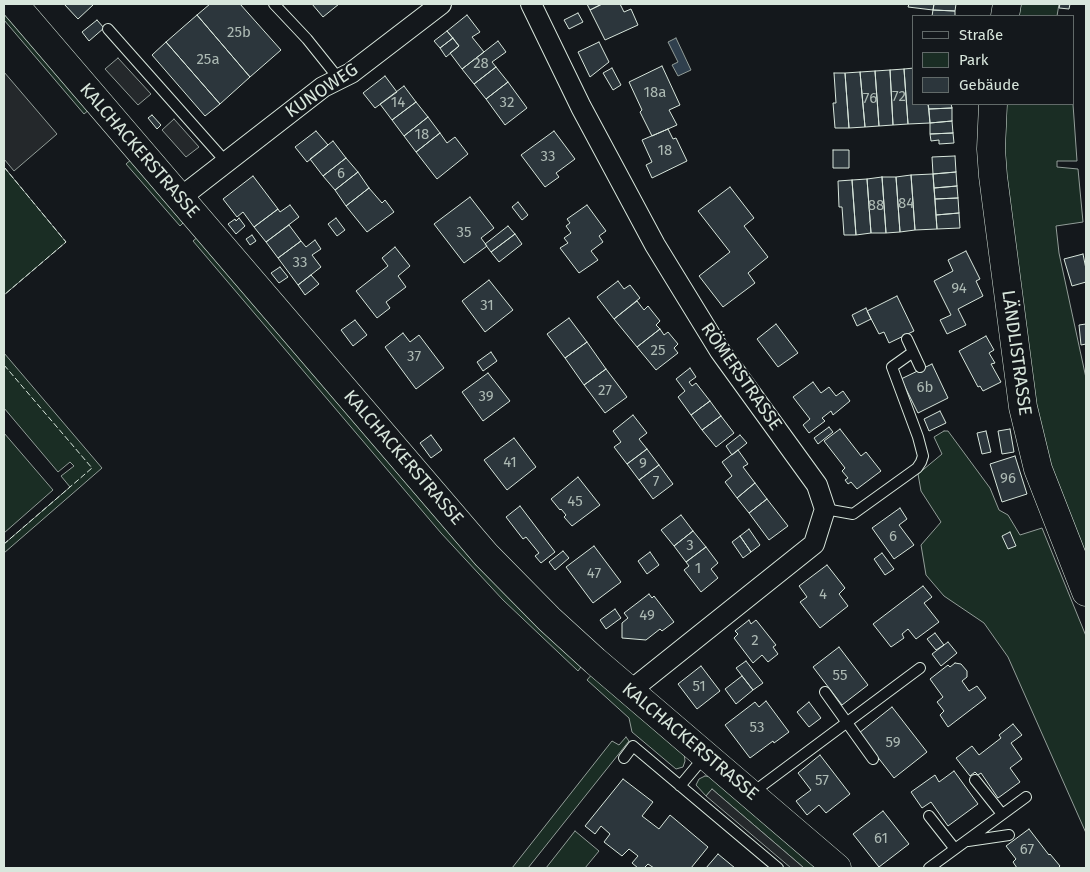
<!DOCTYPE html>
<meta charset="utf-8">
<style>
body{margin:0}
#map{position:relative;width:1090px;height:872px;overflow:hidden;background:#14181c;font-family:"Fira Sans",sans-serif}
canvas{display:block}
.frame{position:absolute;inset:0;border:5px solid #d8e6dc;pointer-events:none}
.legend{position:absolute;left:912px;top:15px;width:162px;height:90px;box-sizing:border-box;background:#14181c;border:1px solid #626a69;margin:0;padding:6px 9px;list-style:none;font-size:15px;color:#d8e6dc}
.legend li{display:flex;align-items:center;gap:10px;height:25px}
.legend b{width:25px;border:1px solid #626a69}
</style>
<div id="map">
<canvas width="1090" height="872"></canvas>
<div class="frame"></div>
<ul class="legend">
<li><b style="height:6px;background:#14181c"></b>Straße</li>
<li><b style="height:14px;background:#1a2d24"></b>Park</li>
<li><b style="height:14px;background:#2c363c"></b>Gebäude</li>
</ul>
</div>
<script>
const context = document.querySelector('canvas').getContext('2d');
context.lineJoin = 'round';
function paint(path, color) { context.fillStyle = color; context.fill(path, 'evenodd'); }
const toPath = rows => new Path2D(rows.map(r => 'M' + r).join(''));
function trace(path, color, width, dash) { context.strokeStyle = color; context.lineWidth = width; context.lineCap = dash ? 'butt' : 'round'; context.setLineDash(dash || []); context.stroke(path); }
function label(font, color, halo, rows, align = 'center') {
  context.font = font + ' "Fira Sans",sans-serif'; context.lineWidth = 4; context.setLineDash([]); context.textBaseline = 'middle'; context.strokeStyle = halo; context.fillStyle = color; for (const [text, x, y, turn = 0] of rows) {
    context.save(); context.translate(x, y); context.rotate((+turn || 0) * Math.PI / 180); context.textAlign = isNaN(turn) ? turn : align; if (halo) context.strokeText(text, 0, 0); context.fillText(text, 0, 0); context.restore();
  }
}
const green = toPath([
 [1016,4,1059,4,1057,16,1014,16,1016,4],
 [4,8,90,109,84,114,4,20,4,8],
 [1003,104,1073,104,1077,161,1057,161,1057,167,1078,169,1083,222,1056,226,1059,253,1086,378,1086,566,1050,476,1040,432,1002,151,1003,104],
 [133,158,186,220,180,226,126,164,133,158],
 [4,167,66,242,4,295,4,167],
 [199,236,583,664,578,671,503,600,441,533,193,241,199,236],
 [4,353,102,468,4,553,4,544,70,487,61,476,74,466,70,462,58,472,4,408,4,353],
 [944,431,948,431,990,488,999,510,1008,515,1020,535,1042,528,1086,636,1086,833,1008,657,984,623,944,596,926,575,921,545,941,522,921,491,918,474,942,454,934,437,944,431],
 [4,433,53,490,4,533,4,433],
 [594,672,684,753,685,761,683,767,676,769,632,732,629,718,587,680,594,672],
 [626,737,629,741,528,868,512,868,612,741,619,745,626,737],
 [705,776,712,777,821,868,804,868,712,789,706,796,696,785,699,779,705,776],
 [575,831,599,851,585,868,546,868,575,831]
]);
const parking = toPath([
 [118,58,151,94,138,105,105,69,118,58],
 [4,72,57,134,14,171,4,159,4,72],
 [174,119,199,147,186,157,162,130,174,119],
 [712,789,804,868,791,868,706,796,712,789]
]);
const water = toPath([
 [676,38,691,70,678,76,672,65,678,62,668,42,676,38]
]);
const building = toPath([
 [64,4,92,4,93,5,78,19,64,4],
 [210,4,240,4,281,50,250,77,197,15,210,4],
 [312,4,339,4,323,17,312,4],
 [587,4,602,4,590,10,587,4],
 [602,4,620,4,624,12,631,9,638,25,605,40,590,10,602,4],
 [909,4,934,4,933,10,908,7,909,4],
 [934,4,956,4,955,11,933,10,934,4],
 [1060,4,1070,4,1069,9,1059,8,1060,4],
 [933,10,955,11,955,16,932,16,933,10],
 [578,13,583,22,569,29,564,20,578,13],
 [197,15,250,77,220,104,166,42,197,15],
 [467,15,480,32,472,37,484,52,462,69,450,53,459,46,447,31,467,15],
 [97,20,104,28,89,41,82,32,97,20],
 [447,31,453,38,440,48,434,41,447,31],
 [453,38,459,46,446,57,440,48,453,38],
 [498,41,506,52,492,62,496,67,474,84,462,69,498,41],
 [166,42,220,104,205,116,152,55,166,42],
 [599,42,609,62,590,77,578,52,599,42],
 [662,66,680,105,669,110,677,125,652,136,640,112,642,110,629,82,662,66],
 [496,67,508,82,486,99,474,84,496,67],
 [612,68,621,85,613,90,603,73,612,68],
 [914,68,914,104,928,104,930,123,908,124,904,69,914,68],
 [904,69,908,124,893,125,890,70,904,69],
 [890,70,893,125,879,126,875,71,890,70],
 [875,71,879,126,865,127,860,72,875,71],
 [860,72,865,127,849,128,845,73,860,72],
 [834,73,845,73,849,128,835,128,833,103,836,103,834,73],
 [385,76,397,92,375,108,363,93,385,76],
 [508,82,527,108,505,125,486,99,508,82],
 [404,86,416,102,392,120,380,104,404,86],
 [416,102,428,117,404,136,392,120,416,102],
 [928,104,951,104,952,108,929,109,928,104],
 [952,108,952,121,930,123,929,109,952,108],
 [152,115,161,125,157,129,148,118,152,115],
 [428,117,440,133,416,152,404,136,428,117],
 [952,121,953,133,930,134,930,123,952,121],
 [668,129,673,139,676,138,687,161,652,178,646,165,652,162,642,140,668,129],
 [316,131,328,145,307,162,295,147,316,131],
 [554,131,575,159,556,173,559,177,545,187,521,155,554,131],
 [440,133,447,143,455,137,468,154,437,179,416,152,440,133],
 [953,133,954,143,939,144,939,140,931,141,930,134,953,133],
 [333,141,346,158,323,176,310,159,333,141],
 [833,150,849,150,849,168,833,168,833,150],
 [955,156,956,172,933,174,932,157,955,156],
 [346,158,358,172,335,190,323,176,346,158],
 [358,172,369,188,346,206,335,190,358,172],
 [956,172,957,186,934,188,933,174,956,172],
 [933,174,937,229,915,230,911,175,933,174],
 [911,175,915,230,900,232,896,177,911,175],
 [253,176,278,209,254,227,243,212,237,217,223,199,253,176],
 [882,177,886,233,871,233,867,179,882,177],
 [882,177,896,177,900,232,886,233,882,177],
 [867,179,871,233,856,235,852,180,867,179],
 [852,180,856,235,844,235,842,207,839,207,838,181,852,180],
 [957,186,958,198,935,199,934,188,957,186],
 [730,187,754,218,744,226,768,257,748,273,755,283,723,307,699,276,730,252,698,211,730,187],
 [369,188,382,203,385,200,394,212,367,232,346,206,369,188],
 [470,197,494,228,481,238,487,246,464,263,434,224,470,197],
 [958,198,959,213,936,215,935,199,958,198],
 [518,202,528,215,522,220,512,207,518,202],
 [290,205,299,217,266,242,254,227,278,209,280,212,290,205],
 [587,205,606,231,599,236,603,242,591,251,598,260,579,273,560,248,568,243,564,238,571,233,566,226,570,223,567,219,587,205],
 [959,213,960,228,937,229,936,215,959,213],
 [239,218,245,226,236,234,228,224,235,219,236,221,239,218],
 [336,218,345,230,337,236,328,224,336,218],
 [289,225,301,241,278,258,266,242,289,225],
 [508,226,515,234,491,252,485,244,508,226],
 [515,234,522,244,499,262,491,252,515,234],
 [252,235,256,241,250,245,246,239,252,235],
 [315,240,321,249,312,255,321,267,298,285,278,258,301,241,306,247,315,240],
 [395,247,410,266,398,276,406,287,386,302,390,308,377,318,356,291,388,266,382,258,395,247],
 [966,251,980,279,976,281,983,296,958,309,966,325,947,334,940,320,951,315,934,281,953,271,948,260,966,251],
 [1083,254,1086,269,1086,282,1072,286,1064,259,1083,254],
 [280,267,288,277,279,283,271,273,280,267],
 [311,275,319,284,305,295,298,285,311,275],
 [489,280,513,310,485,332,462,301,489,280],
 [618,281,624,289,630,285,640,298,614,319,597,297,618,281],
 [897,296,914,331,889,343,884,332,879,334,867,311,897,296],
 [637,301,644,310,648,306,660,321,656,325,660,329,637,347,614,319,637,301],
 [866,308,871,319,857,326,852,315,866,308],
 [569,318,587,342,565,358,547,334,569,318],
 [355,320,367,335,353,346,341,330,355,320],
 [776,324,798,353,778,367,757,339,776,324],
 [1086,324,1086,344,1081,345,1079,325,1086,324],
 [660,329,664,335,668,332,678,344,674,348,678,353,656,370,637,347,660,329],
 [403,333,410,342,419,335,444,368,416,389,385,347,403,333],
 [986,336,994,350,989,353,995,363,991,364,1001,382,983,391,980,386,978,387,959,351,986,336],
 [587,342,606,369,584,385,565,358,587,342],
 [491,352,497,361,483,371,477,362,491,352],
 [932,364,948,398,918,413,901,379,932,364],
 [690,368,696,377,689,382,692,386,696,383,710,401,691,415,678,397,685,391,676,379,690,368],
 [606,369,627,397,605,413,584,385,606,369],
 [488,373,510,401,483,421,462,392,488,373],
 [813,382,821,393,829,387,836,396,843,391,850,401,833,415,831,411,822,418,825,421,809,433,803,425,810,419,793,397,813,382],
 [710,401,721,416,702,430,691,415,710,401],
 [940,411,946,423,929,431,924,419,940,411],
 [633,415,647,433,639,439,647,449,627,464,614,447,621,442,613,431,633,415],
 [721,416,734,433,716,447,702,430,721,416],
 [829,427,833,432,818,444,814,438,829,427],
 [840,429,861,456,866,452,881,471,857,489,851,482,848,484,845,480,848,478,842,471,845,468,824,441,840,429],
 [1010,429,1014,452,1002,454,998,431,1010,429],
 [986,431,991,452,982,454,977,433,986,431],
 [431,435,442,450,431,458,420,443,431,435],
 [740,435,747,443,732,455,726,446,740,435],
 [514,438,536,467,507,490,484,460,514,438],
 [647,449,659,465,639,480,627,464,647,449],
 [738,450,748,464,743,467,755,483,737,498,725,482,732,476,722,462,738,450],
 [1015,456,1027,494,1002,502,990,464,1015,456],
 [659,465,673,484,653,499,639,480,659,465],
 [578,477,600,505,572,526,564,517,566,515,561,509,560,510,551,499,578,477],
 [755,483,767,499,749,513,737,498,755,483],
 [767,499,788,526,769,540,749,513,767,499],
 [520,506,555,552,541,563,535,556,539,553,526,537,523,539,506,517,520,506],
 [900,508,907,519,899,525,914,545,894,559,872,528,900,508],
 [681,515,693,531,674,546,661,530,681,515],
 [749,529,760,545,751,552,740,536,749,529],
 [693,531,706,547,686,562,674,546,693,531],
 [1010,532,1016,546,1008,549,1002,536,1010,532],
 [740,536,751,552,743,558,732,542,740,536],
 [594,546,621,582,593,603,566,567,594,546],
 [706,547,718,563,711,569,718,578,701,592,684,570,689,566,686,562,706,547],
 [563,551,569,558,555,570,549,562,563,551],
 [650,552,659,565,647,574,638,561,650,552],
 [882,553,894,569,885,575,874,559,882,553],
 [827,565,845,588,839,594,848,606,820,628,800,602,807,597,799,586,827,565],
 [923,586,932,597,924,603,939,622,916,639,908,629,902,634,904,638,891,647,873,624,923,586],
 [649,594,652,598,654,596,674,622,662,631,660,629,646,640,622,638,622,623,628,618,624,613,649,594],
 [615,609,621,618,606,629,600,620,615,609],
 [749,620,751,624,756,620,776,645,773,647,778,654,768,662,762,655,753,663,734,638,738,634,735,631,749,620],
 [935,633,944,645,936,650,927,639,935,633],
 [948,642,957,653,941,666,932,654,948,642],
 [839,647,868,685,842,705,813,667,839,647],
 [746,661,763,683,753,690,736,668,746,661],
 [955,663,961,664,967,671,967,677,962,681,969,691,977,686,986,698,948,727,940,715,944,711,937,702,943,697,930,679,948,665,950,667,955,663],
 [701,666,720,691,697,709,678,684,701,666],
 [742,676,753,690,736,704,725,689,742,676],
 [766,701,789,732,774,743,773,741,750,758,725,725,755,702,759,707,766,701],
 [809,702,821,718,809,727,797,712,809,702],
 [892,707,927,752,894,778,859,733,892,707],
 [1013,724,1022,735,1011,743,1022,759,1010,768,1020,782,998,798,981,773,978,775,975,772,970,776,956,758,972,746,979,755,1001,738,999,735,1013,724],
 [820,755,850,794,826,813,819,805,807,815,796,801,811,790,798,773,820,755],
 [954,771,978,804,948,826,931,802,922,808,911,792,935,775,939,782,954,771],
 [623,779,653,802,642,816,659,829,670,815,708,847,691,868,654,868,648,864,644,868,638,868,632,863,638,856,629,849,622,856,604,842,610,834,601,826,595,834,585,826,623,779],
 [883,811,909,844,879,867,853,834,883,811],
 [1029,829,1049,855,1050,854,1060,866,1058,868,1017,868,1013,862,1016,859,1006,846,1029,829],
 [718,854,735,868,706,868,718,854]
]);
const lane = toPath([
 [274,4,307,39,339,79],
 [108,29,226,162],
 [907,339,920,367],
 [825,509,853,514,917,468,921,462,923,456,918,437,892,367,913,352],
 [825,692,873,759],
 [624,758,633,746,778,868],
 [975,780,1002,814],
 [680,786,705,756],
 [752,793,920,668],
 [929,816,955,849],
 [968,841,1009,835],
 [929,868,1026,797]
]);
const street = toPath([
 [531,4,581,107,655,245,720,351,817,485,825,509,814,544,630,691],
 [180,198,323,87,351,73,441,4]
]);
const secondary = toPath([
 [14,4,486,555,549,619,595,661,837,868],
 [1005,16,1007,4],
 [993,104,991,149,993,176,1023,407,1038,469,1086,592]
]);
const fence = toPath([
 [4,167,66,242,4,295],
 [4,365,92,468,4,544]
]);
const numberNames = [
 ["25b",239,33],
 ["25a",208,60],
 ["28",481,64],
 ["18a",655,93],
 ["72",899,97],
 ["76",870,99],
 ["14",398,103],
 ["32",507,103],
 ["18",422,135],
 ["18",665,151],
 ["33",548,157],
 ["6",341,174],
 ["84",906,204],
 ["88",876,206],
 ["35",464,233],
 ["33",300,263],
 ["94",959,289],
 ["31",487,306],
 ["25",658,351],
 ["37",414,357],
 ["6b",925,388],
 ["27",605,391],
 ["39",486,397],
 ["41",510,463],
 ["9",643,464],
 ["96",1008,479],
 ["7",656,482],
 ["45",575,502],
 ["6",893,537],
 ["3",690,546],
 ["1",698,569],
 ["47",594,574],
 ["4",823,595],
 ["49",647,616],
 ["2",755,641],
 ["55",840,676],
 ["51",699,687],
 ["53",757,728],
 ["59",893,743],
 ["57",822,781],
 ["61",881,839],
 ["67",1027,850]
];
const streetNames = [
 ["KUNOWEG",322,91,-34],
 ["KALCHACKERSTRASSE",139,151,49],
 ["LÄNDLISTRASSE",1016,353,82],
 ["RÖMERSTRASSE",741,377,55],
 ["KALCHACKERSTRASSE",403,458,49],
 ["KALCHACKERSTRASSE",690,742,40]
];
paint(green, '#1a2d24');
trace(green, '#939e99', 1);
paint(parking, '#24282b');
trace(parking, '#939e99', 1);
paint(water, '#2f3f4d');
trace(water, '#939e99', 1);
paint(building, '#2c363c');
trace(building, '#d8e6dc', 1);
trace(lane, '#d8e6dc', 12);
trace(street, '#d8e6dc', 22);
trace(secondary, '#d8e6dc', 29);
trace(lane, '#14181c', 10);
trace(street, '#14181c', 20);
trace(secondary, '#14181c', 28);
trace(fence, '#d8e6dc', 1, [6, 2.5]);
label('15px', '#adbab4', null, numberNames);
label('18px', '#d8e6dc', '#14181c', streetNames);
</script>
